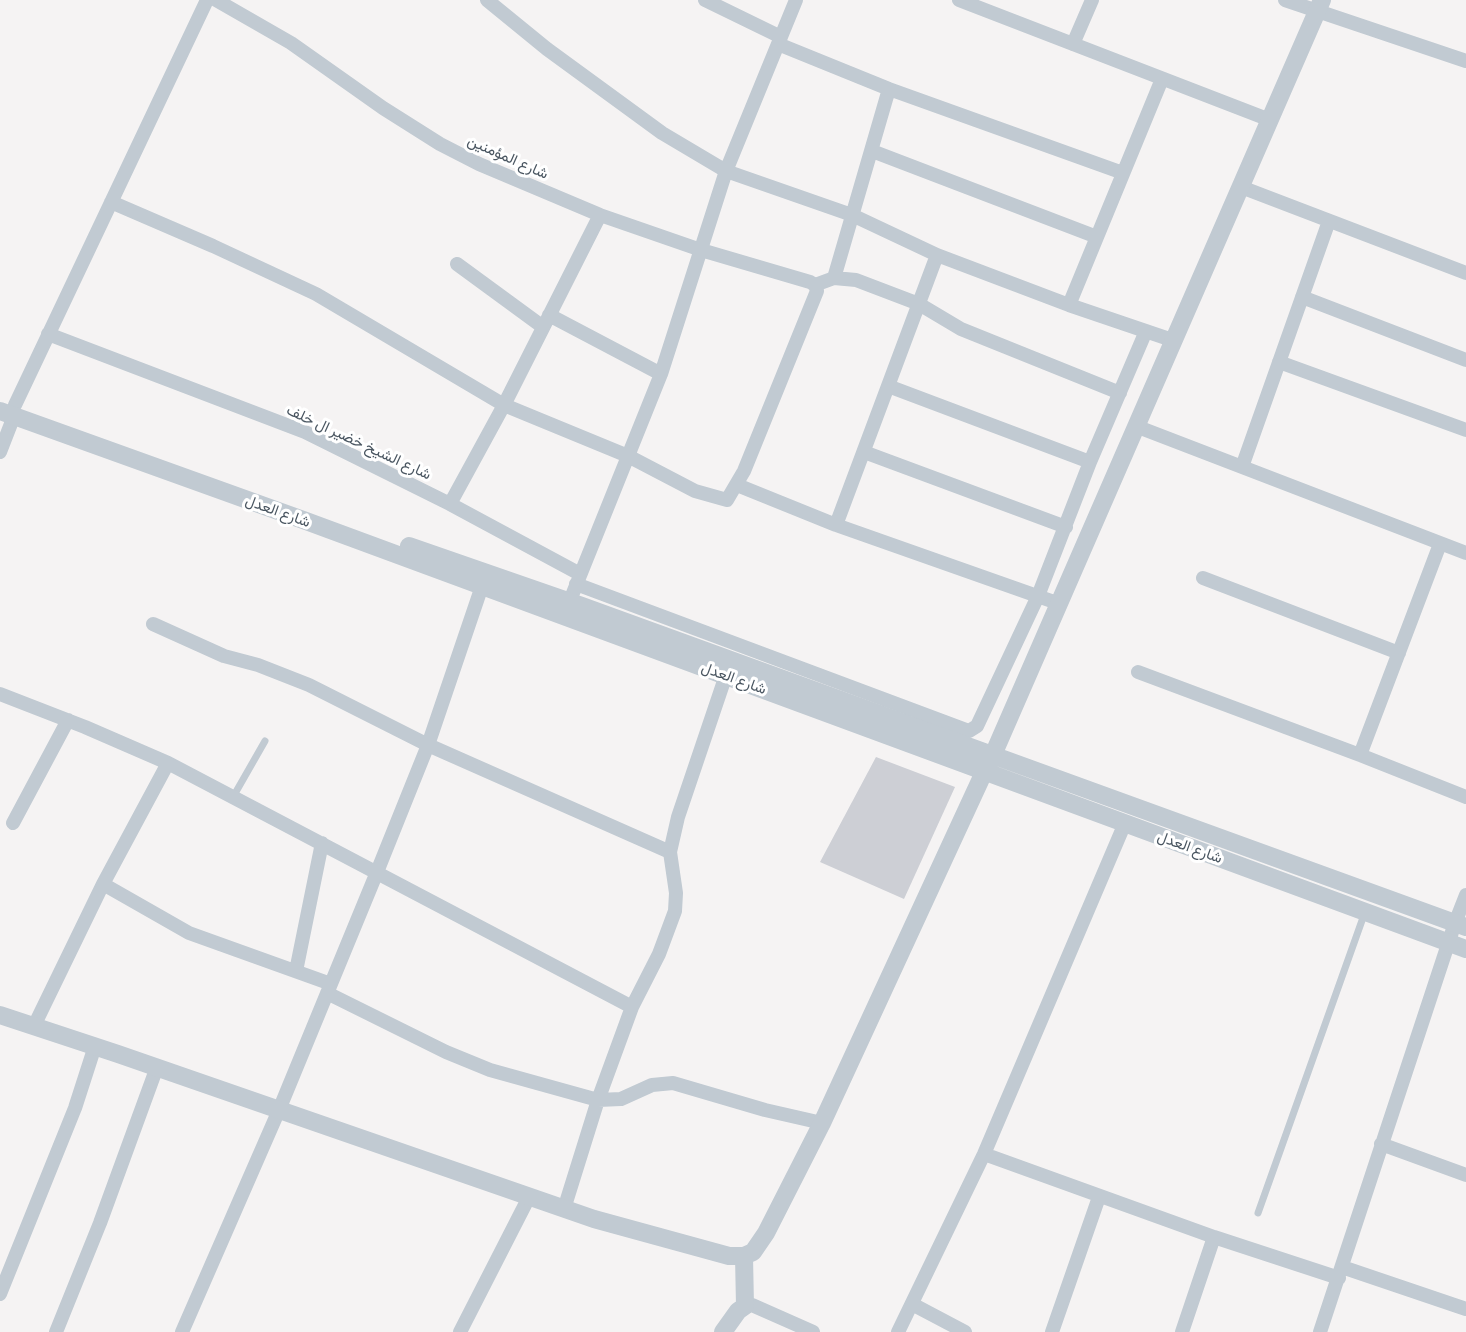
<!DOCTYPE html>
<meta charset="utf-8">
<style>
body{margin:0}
canvas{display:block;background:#f5f3f3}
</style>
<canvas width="1466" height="1332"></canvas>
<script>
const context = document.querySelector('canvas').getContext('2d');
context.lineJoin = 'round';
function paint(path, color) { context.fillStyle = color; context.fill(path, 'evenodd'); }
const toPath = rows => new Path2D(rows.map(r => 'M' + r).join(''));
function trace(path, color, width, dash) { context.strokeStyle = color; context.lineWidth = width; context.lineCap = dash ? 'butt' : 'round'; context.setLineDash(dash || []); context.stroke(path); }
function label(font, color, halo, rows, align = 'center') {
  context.font = font + ' Ubuntu,Vazirmatn,sans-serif'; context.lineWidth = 6; context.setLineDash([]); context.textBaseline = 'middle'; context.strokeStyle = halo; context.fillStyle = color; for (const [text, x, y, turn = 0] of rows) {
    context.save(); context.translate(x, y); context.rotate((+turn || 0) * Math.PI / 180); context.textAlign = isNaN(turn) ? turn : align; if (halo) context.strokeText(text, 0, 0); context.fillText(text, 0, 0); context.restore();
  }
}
const building = toPath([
 [876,757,955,787,904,899,820,862]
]);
const service = toPath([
 [233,797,265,741],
 [1258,1213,1365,912]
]);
const minor = toPath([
 [216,0,291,43,383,108,440,144,479,164,600,215,701,250,810,282,815,285],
 [487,0,547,49,662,133,726,171,852,215,937,255,1069,305,1175,341],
 [705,0,781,37],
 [959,0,1270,120],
 [1285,0,1466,61],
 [778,44,889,89,1123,173],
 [1073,44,1092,0],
 [872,151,1097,237],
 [1241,187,1466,273],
 [111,202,213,246,316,294,504,405,628,456,695,491,727,500,744,471,817,291,815,285],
 [457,264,543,327],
 [834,278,889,89],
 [815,285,834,278,856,280,919,304,961,329,1120,393],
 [1302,297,1466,360],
 [1069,305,1162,79],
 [549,315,661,374],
 [48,334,305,432,450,504,580,574],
 [1279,362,1466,430],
 [888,386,1090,462],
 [15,405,207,0],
 [1138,427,1466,553],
 [0,452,14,416],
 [864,452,1066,527],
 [1242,467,1329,221],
 [737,485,836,525,1060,604],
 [450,504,504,405,600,215],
 [836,525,937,255],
 [1203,578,1399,653],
 [576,584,969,731,977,726,1038,596,1090,462,1146,331],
 [573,593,661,374,726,171,796,0],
 [153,624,224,656,258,665,309,685,428,745,670,852],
 [1138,672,1360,755,1466,797],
 [0,694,85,727,168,763,632,1007],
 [1360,755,1440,544],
 [13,823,68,720],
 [103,884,189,933,331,984],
 [296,971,322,843],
 [327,993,446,1052,490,1070,598,1100,621,1099,652,1085,673,1083,765,1110,822,1123],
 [34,1026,103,884,168,763],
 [1381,1144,1466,1175],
 [984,1154,1214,1237,1339,1278],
 [564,1209,598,1100,632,1007,659,954,675,911,676,893,670,852,678,817,726,675],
 [1342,1267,1466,1309],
 [0,1294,75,1108,95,1046],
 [912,1304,965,1332],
 [745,1306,752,1305,813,1332],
 [56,1332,100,1223,157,1067],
 [182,1332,279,1110,377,872,428,745,482,586],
 [460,1332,529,1197],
 [898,1332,984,1154,1125,823],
 [1052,1332,1099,1197],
 [1182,1332,1214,1237],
 [1320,1332,1455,923,1466,895]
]);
const tertiary = toPath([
 [0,411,306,521,1466,949],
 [409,546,582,606,1466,927],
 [0,1015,118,1054,594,1219,729,1256,744,1256,753,1252,766,1233,822,1123,985,770,993,755,1322,0],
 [723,1332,738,1311,745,1306,744,1256]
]);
const streetNames = [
 ["شارع المؤمنين",508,157,24],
 ["شارع الشيخ خضير ال خلف",359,442,25],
 ["شارع العدل",278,511,20],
 ["شارع العدل",734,678,20],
 ["شارع العدل",1190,847,20]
];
paint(building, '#cdcfd5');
trace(service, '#c1cad2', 7);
trace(minor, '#c1cad2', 14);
trace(tertiary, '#c1cad2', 18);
label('15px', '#4a5661', '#fff', streetNames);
</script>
